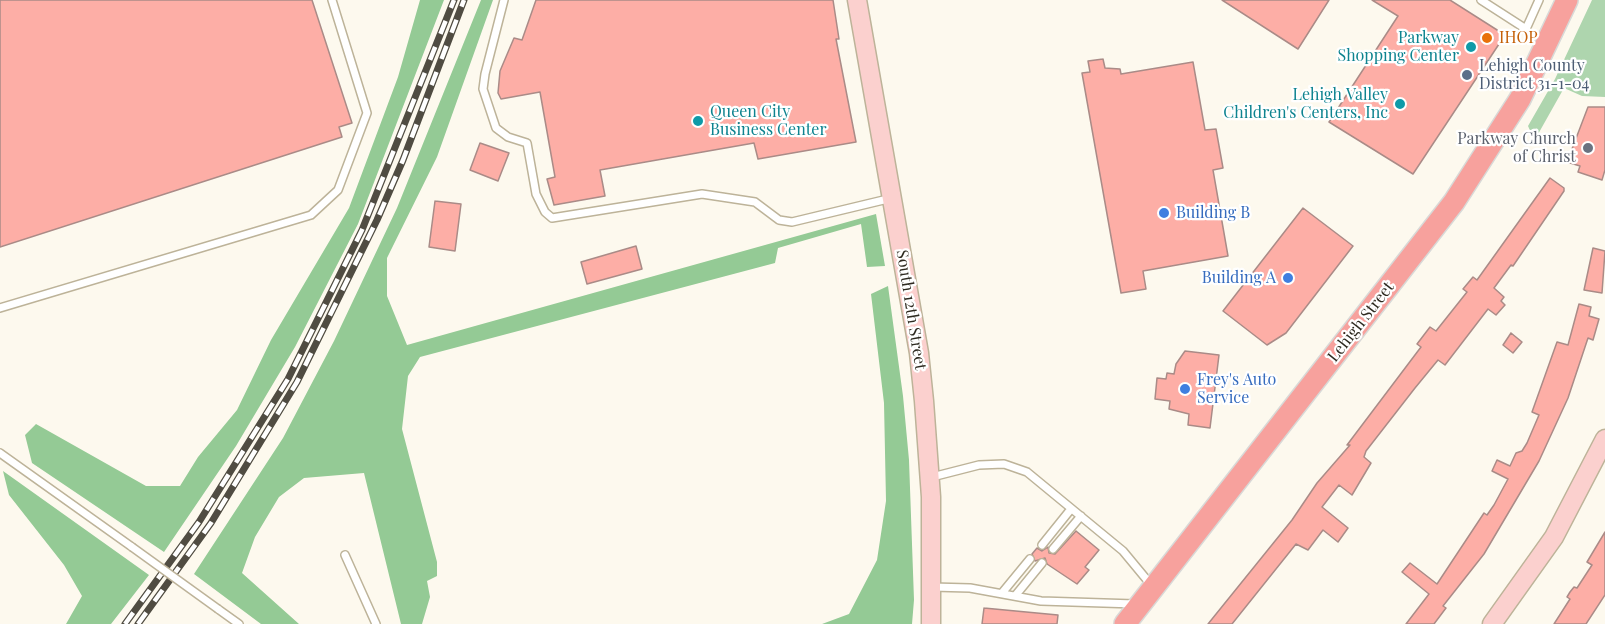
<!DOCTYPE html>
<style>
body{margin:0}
canvas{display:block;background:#fdf9ee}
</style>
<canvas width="1605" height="624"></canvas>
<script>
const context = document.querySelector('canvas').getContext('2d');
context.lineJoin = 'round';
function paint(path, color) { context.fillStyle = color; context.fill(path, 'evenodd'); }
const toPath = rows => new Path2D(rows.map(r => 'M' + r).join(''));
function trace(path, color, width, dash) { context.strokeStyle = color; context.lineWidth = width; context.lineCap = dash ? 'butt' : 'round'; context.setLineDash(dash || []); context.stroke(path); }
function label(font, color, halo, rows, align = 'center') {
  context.font = font + ' "Playfair Display",serif'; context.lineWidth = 4.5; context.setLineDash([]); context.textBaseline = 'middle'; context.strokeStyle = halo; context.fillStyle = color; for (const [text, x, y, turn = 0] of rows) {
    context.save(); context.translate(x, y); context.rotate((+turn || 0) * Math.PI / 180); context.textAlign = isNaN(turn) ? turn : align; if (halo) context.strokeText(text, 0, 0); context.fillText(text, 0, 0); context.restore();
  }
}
const green = toPath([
 [1592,0,1605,0,1605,97,1582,96,1564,88,1537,136,1532,135,1528,126,1555,79]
]);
const forest = toPath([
 [420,0,444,0,358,224,295,347,236,446,164,552,32,463,25,435,36,424,146,486,180,486,198,457,237,410,271,340,349,208,398,77],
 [481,0,493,0,437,157,387,258,387,296,407,345,876,214,885,266,867,267,861,224,778,248,775,263,420,357,408,376,402,429,437,562,437,576,427,581,430,597,422,624,401,624,364,473,304,478,279,497,255,537,242,573,299,624,261,624,194,574,283,438,334,341,397,208],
 [888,286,903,396,909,460,914,600,912,624,822,624,849,614,877,560,886,501,884,403,871,294],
 [3,471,149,575,111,624,66,624,82,596,64,565,9,495]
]);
const building = toPath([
 [0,0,312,0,352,123,339,127,342,137,0,247,0,0],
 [536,0,833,0,839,39,836,39,856,142,758,159,754,143,600,170,605,196,554,205,547,179,555,177,540,92,501,99,498,93,500,71,514,38,522,40,536,0],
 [1222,0,1329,0,1298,49,1222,0],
 [1372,0,1450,0,1505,35,1413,174,1329,122,1398,16,1372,0],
 [1103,59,1105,68,1120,69,1121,74,1193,62,1205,130,1216,129,1223,168,1213,170,1228,256,1143,271,1146,289,1121,293,1082,73,1090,72,1088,61,1103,59],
 [1588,107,1605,107,1605,170,1602,180,1578,172,1580,166,1567,162,1588,107],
 [480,143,509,153,498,181,470,170,480,143],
 [1550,178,1564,188,1564,191,1513,266,1511,265,1494,288,1504,297,1501,301,1505,305,1496,315,1488,309,1445,365,1438,360,1415,388,1366,451,1364,457,1371,463,1352,495,1339,485,1322,507,1348,528,1338,542,1323,530,1308,550,1296,544,1232,624,1208,624,1292,520,1317,483,1350,445,1347,445,1421,347,1417,344,1430,327,1436,331,1467,292,1463,289,1473,277,1477,280,1550,178],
 [435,201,461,204,455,251,429,247,435,201],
 [1303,208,1353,246,1286,333,1267,345,1223,311,1303,208],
 [636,246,642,269,587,284,581,262,636,246],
 [1593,248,1605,251,1602,293,1584,290,1593,248],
 [1579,304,1591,307,1589,316,1599,319,1593,340,1588,338,1568,398,1539,461,1484,554,1443,606,1446,608,1434,624,1406,624,1429,594,1402,572,1410,563,1437,584,1484,513,1487,515,1494,505,1508,479,1492,471,1497,460,1510,466,1516,453,1522,451,1527,443,1539,415,1532,412,1557,342,1568,345,1579,304],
 [1511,333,1522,342,1513,353,1503,345,1511,333],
 [1185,351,1219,355,1210,428,1188,425,1189,414,1169,409,1170,401,1155,399,1157,378,1166,379,1167,373,1174,374,1176,364,1185,351],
 [1076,531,1099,550,1085,567,1089,570,1077,584,1047,564,1045,558,1035,561,1032,554,1037,548,1042,551,1048,547,1049,553,1055,554,1076,531],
 [1605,532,1605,595,1586,624,1554,624,1570,599,1567,597,1570,592,1574,587,1577,588,1592,565,1587,562,1605,532],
 [984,608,1058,615,1057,624,982,624,984,608]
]);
const lane = toPath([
 [504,0,485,74,483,89,496,128,508,137,527,143,536,194,545,212,552,218,702,194,755,202,779,220,792,222,892,198],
 [1481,0,1526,29,1539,0],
 [0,308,311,215,338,190,367,113,332,0],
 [0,453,132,547],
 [932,477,979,465,1004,464,1027,472,1123,551,1152,586],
 [1042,545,1071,509],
 [1053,549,1081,516],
 [345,555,376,624],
 [932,587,970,588,1041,601,1135,604],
 [1002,593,1030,559],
 [1015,596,1042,563],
 [218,609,239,624]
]);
const secondary = toPath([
 [857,0,919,353,924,401,931,497,931,624],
 [1492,624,1554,537,1605,439]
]);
const primary = toPath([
 [1125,624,1454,202,1520,99,1567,0]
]);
const rail = toPath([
 [125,624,199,522,288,379,362,230,454,0],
 [138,624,211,523,297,382,377,220,403,160,464,0]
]);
const laneBridge = toPath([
 [132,547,218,609]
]);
const markers = [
 [1487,38,6,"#e8710a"],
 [1471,47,6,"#0f9aa8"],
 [1467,75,6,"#5c6f8a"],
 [1400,104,6,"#0f9aa8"],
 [698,121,6,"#0f9aa8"],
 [1588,148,6,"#6b7280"],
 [1164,213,6,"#3f7fe0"],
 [1288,278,6,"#3f7fe0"],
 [1185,389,6,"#3f7fe0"]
];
const cultureNames = [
 ["Parkway",1459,38],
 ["Shopping Center",1459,56],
 ["Lehigh Valley",1388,95],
 ["Children's Centers, Inc",1388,113],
 ["Queen City",710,112,"left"],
 ["Business Center",710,130,"left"]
];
const foodNames = [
 ["IHOP",1499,38]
];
const serviceNames = [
 ["Lehigh County",1479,66],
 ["District 31-1-04",1479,84]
];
const worshipNames = [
 ["Parkway Church",1576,139],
 ["of Christ",1576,157]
];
const shopNames = [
 ["Building B",1176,213],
 ["Building A",1276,278,"right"],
 ["Frey's Auto",1197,380],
 ["Service",1197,398]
];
const streetNames = [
 ["South 12th Street",911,310,81],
 ["Lehigh Street",1361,322,-52]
];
paint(green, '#aed5ae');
paint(forest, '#94ca95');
paint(building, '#fdaea6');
trace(building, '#aa8b87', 1.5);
trace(lane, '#bdb399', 10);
trace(secondary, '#bdb399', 21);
trace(primary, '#d9d9d7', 24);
trace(lane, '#fff', 7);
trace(secondary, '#fbd0ce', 18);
trace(primary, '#f7a19d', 21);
trace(rail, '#504c42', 7);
trace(rail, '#fff', 4.5, [14]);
trace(laneBridge, '#bdb399', 10, []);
trace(laneBridge, '#fff', 7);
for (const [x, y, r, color] of markers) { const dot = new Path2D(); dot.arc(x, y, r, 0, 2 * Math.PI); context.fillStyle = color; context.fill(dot); trace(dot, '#fff', 2); }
label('16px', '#0d838f', '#fff', cultureNames, 'right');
label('16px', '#c56008', '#fff', foodNames, 'left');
label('16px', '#4e5e75', '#fff', serviceNames, 'left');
label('16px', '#5b616d', '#fff', worshipNames, 'right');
label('16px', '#366cbe', '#fff', shopNames, 'left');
label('16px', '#2e2a20', '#fff', streetNames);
</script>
